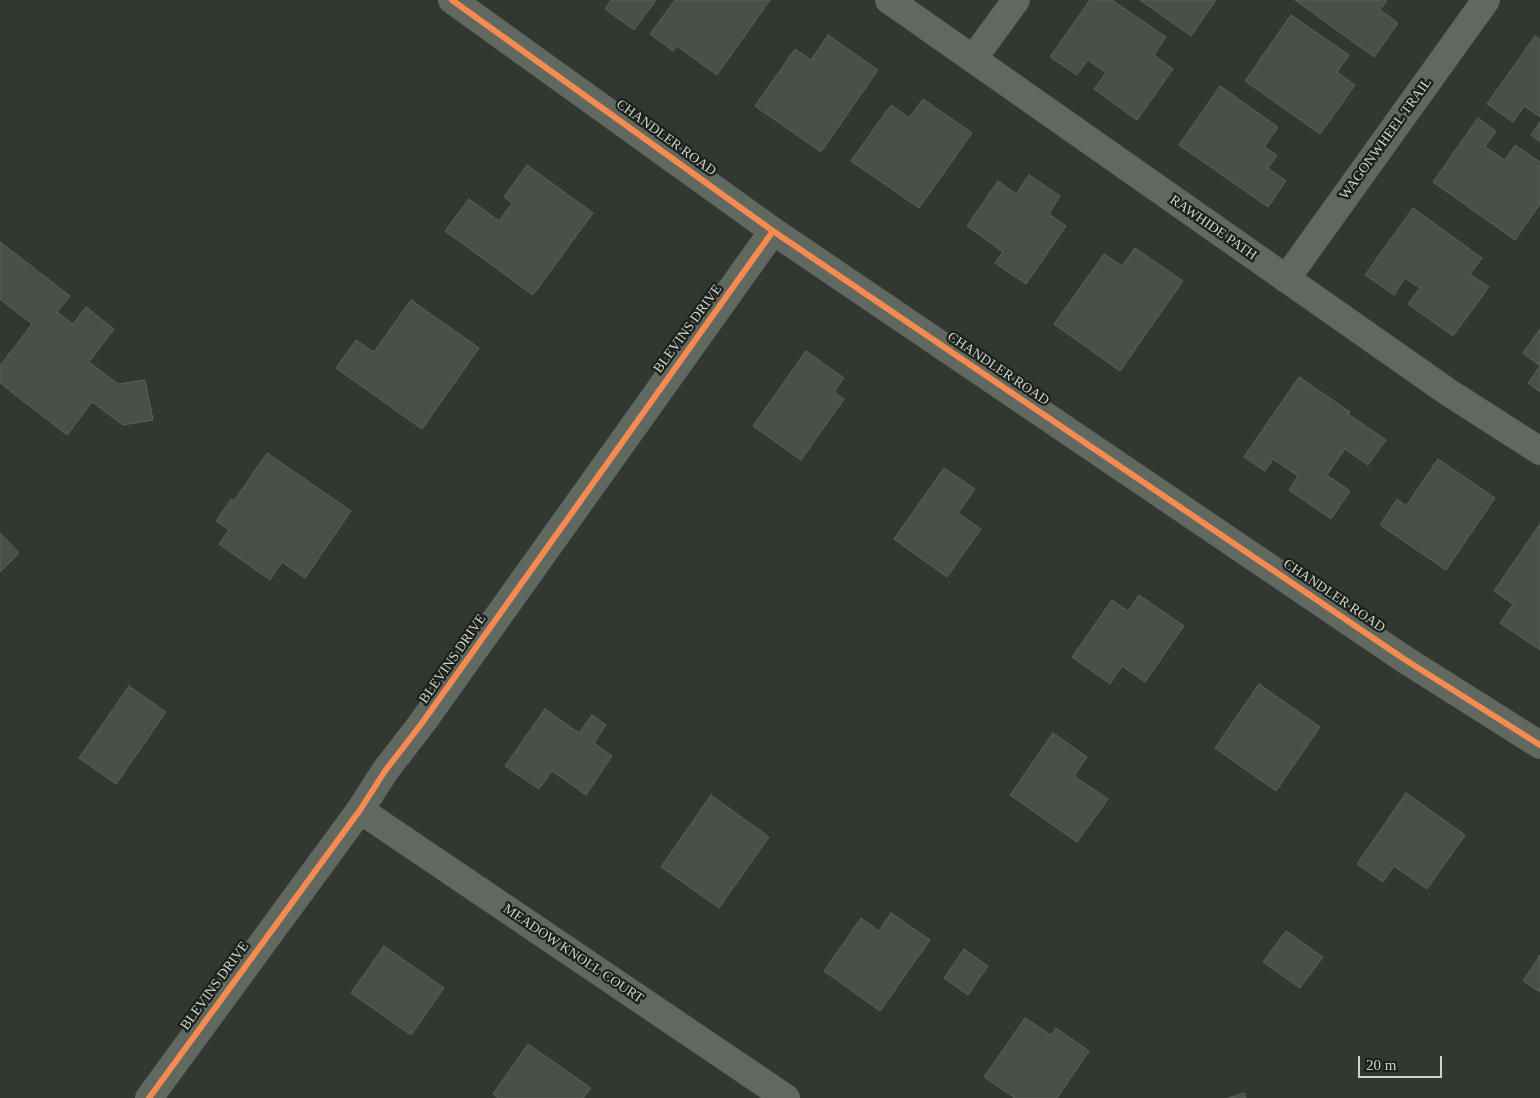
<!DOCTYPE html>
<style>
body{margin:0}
#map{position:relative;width:1540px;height:1098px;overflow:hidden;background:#323831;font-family:"Times New Roman",serif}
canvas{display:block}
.scale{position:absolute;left:1358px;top:1056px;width:84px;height:22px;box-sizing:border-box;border:2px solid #cdd4cc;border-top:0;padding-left:6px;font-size:15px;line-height:18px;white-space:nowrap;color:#cdd4cc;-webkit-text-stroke:4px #1b201a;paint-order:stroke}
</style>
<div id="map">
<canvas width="1540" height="1098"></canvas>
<div class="scale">20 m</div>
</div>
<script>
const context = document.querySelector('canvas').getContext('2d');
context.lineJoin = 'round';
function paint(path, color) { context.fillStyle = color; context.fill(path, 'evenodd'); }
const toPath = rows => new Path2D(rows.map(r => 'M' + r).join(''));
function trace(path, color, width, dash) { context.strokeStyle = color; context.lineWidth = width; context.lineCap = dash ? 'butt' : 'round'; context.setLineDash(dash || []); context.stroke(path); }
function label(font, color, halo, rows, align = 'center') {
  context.font = font + ' "Times New Roman",serif'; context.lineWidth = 4.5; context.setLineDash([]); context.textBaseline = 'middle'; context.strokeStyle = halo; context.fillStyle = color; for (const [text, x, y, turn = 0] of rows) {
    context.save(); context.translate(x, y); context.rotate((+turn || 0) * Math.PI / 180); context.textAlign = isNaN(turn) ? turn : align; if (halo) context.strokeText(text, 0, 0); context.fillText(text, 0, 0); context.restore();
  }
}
const building = toPath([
 [611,0,656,0,634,30,605,9,611,0],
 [675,0,770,0,717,75,677,46,673,51,650,34,675,0],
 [1090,0,1112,0,1166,37,1154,55,1173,69,1137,120,1094,89,1106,73,1088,60,1077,75,1050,57,1090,0],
 [1140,0,1216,0,1191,36,1140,0],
 [1295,0,1387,0,1380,10,1398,23,1374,57,1295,0],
 [1291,15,1349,55,1337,72,1355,85,1320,134,1245,81,1291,15],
 [828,35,878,70,821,152,755,106,795,49,811,60,828,35],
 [1535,36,1540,40,1540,117,1524,106,1513,122,1487,104,1535,36],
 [1220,86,1278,127,1264,147,1277,155,1268,168,1286,181,1268,207,1179,145,1220,86],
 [923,99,972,133,919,208,851,161,891,105,909,118,923,99],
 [1478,118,1496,131,1485,147,1505,160,1515,145,1540,162,1540,204,1515,240,1433,182,1478,118],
 [1540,122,1540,142,1531,135,1540,122],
 [527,165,593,213,533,295,445,231,469,199,499,221,512,203,504,197,527,165],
 [1029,175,1060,196,1049,214,1066,226,1026,284,995,263,1003,252,967,226,998,181,1016,194,1029,175],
 [1413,208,1482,258,1470,274,1489,287,1453,336,1408,304,1420,288,1405,278,1394,295,1365,275,1413,208],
 [0,242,70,296,57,312,73,324,86,307,114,329,89,362,118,384,145,380,153,420,123,425,92,402,67,435,0,383,0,366,32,324,0,299,0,242],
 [1135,248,1183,281,1120,371,1054,324,1104,254,1122,266,1135,248],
 [411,300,479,348,422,429,336,368,356,340,374,352,411,300],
 [1540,329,1540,366,1523,353,1540,329],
 [806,351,844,378,834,392,844,399,801,460,753,426,806,351],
 [1540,366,1540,392,1528,383,1540,366],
 [1299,377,1350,412,1348,414,1386,440,1368,465,1345,449,1327,475,1350,491,1331,519,1289,490,1298,476,1273,459,1265,471,1244,457,1299,377],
 [267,453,351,511,305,578,282,562,270,580,219,544,229,530,216,521,231,499,234,501,267,453],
 [1438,459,1495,498,1446,570,1380,525,1397,499,1406,506,1438,459],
 [944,468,975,489,958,513,981,529,947,577,894,539,944,468],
 [1540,524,1540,650,1500,623,1513,604,1494,591,1540,524],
 [0,533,19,553,0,572,0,533],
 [1139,595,1184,626,1145,682,1122,666,1110,684,1072,657,1112,600,1128,611,1139,595],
 [1259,684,1320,727,1276,791,1215,748,1259,684],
 [129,686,166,712,116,784,79,758,129,686],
 [545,709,579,733,592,715,606,725,594,743,612,756,586,795,552,771,539,789,505,766,545,709],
 [1053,733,1087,757,1074,776,1108,799,1077,842,1010,795,1053,733],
 [1406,793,1465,835,1427,889,1394,866,1383,882,1357,864,1406,793],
 [711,795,769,837,719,908,661,867,711,795],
 [891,913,930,940,880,1011,824,971,861,918,879,931,891,913],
 [1286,931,1323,957,1300,988,1263,962,1286,931],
 [384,946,444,988,411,1035,351,993,384,946],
 [964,949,988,966,968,995,944,978,964,949],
 [1540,955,1540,992,1523,981,1540,955],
 [1025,1018,1051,1035,1056,1028,1089,1051,1057,1098,1015,1098,984,1077,1025,1018],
 [528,1044,591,1088,583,1098,498,1098,493,1094,528,1044],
 [1244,1093,1246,1098,1228,1098,1244,1093]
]);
const minor = toPath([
 [452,0,773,231,1404,659,1540,745],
 [889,0,1448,392,1540,451],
 [973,59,1016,0],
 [1286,279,1486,0],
 [360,810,786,1098],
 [149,1098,360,810,385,771,422,723,773,231]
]);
const cycleway = toPath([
 [452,0,773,231,1404,659,1540,745],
 [149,1098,360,810,385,771,422,723,773,231]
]);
const streetNames = [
 ["CHANDLER ROAD",666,138,36],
 ["WAGONWHEEL TRAIL",1386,139,-54],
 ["RAWHIDE PATH",1213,228,35],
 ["BLEVINS DRIVE",688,329,-54],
 ["CHANDLER ROAD",998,369,34],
 ["CHANDLER ROAD",1334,596,34],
 ["BLEVINS DRIVE",453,659,-55],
 ["MEADOW KNOLL COURT",573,954,34],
 ["BLEVINS DRIVE",215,986,-54]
];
paint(building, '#4b4f4a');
trace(building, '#5c615b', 1);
trace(minor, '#61685f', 28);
trace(cycleway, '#f68b52', 6);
label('14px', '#cdd4cc', '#1b201a', streetNames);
</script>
